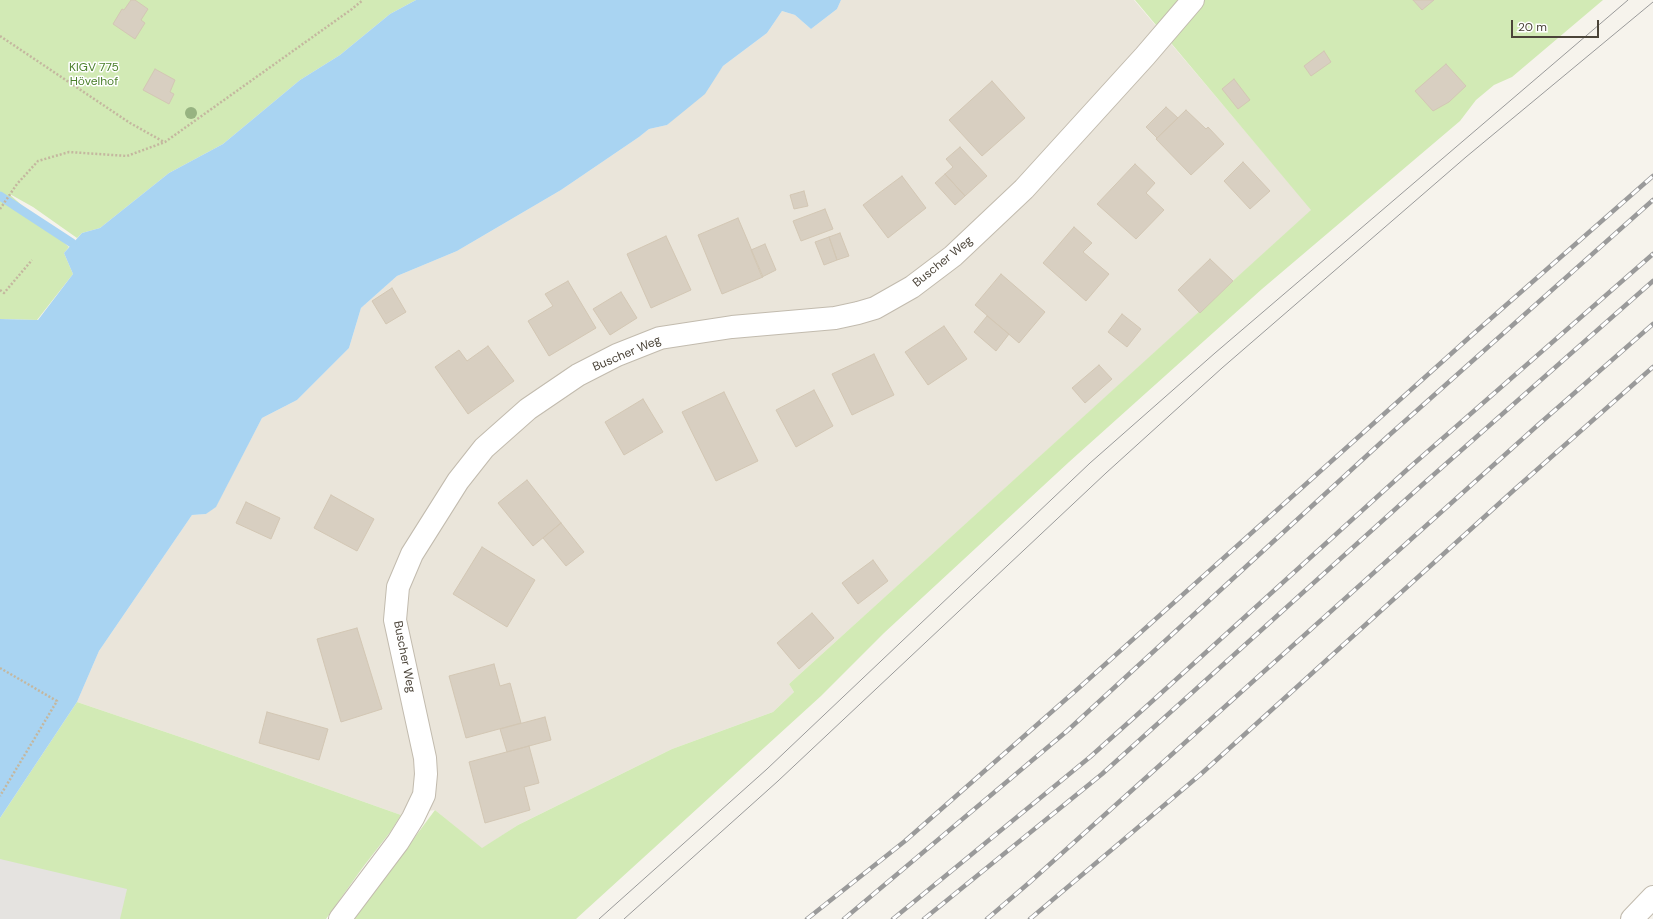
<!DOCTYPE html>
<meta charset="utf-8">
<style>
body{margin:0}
#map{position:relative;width:1653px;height:919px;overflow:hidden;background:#f6f3ec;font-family:"DM Sans",sans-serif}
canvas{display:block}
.scale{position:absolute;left:1511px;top:20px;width:88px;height:18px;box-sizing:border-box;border:2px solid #4b4439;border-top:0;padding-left:5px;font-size:12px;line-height:14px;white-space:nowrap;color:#4b4439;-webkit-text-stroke:3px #fff;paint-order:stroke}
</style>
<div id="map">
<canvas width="1653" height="919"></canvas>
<div class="scale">20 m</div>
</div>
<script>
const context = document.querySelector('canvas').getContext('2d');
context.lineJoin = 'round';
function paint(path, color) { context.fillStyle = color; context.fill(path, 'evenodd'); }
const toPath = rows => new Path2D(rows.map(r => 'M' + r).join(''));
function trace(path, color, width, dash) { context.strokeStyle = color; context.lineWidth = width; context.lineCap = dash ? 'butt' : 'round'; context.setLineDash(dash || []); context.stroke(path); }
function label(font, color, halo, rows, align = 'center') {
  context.font = font + ' "DM Sans",sans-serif'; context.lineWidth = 3; context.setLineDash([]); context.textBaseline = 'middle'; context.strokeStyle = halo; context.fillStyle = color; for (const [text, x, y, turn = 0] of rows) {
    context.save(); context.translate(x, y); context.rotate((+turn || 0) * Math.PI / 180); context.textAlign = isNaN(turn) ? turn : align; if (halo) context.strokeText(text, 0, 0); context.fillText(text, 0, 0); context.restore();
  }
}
const residential = toPath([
 [841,0,1134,0,1312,210,789,684,794,692,773,712,672,749,518,825,482,849,435,810,401,815,195,742,77,702,99,651,192,515,206,514,216,506,262,418,297,400,349,348,361,308,397,276,457,251,561,190,639,137,649,129,667,125,714,79,723,66,767,33,782,11,795,15,811,29,837,9]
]);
const green = toPath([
 [0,0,416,0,390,14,340,55,300,80,223,144,169,173,100,228,82,233,77,238,33,207,8,193,69,247,64,253,73,274,37,320,0,319],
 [1135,0,1603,0,1512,77,1494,85,1476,100,1460,121,1262,289,1069,462,884,633,821,696,576,919,354,919,435,810,482,848,518,825,672,749,773,712,794,692,789,684,1311,210],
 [77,702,195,742,401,815,391,831,363,867,326,919,0,919,0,818]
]);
const parking = toPath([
 [0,859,127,889,120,919,0,919]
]);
const water = toPath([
 [416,0,841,0,837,9,811,29,795,15,782,11,767,33,723,66,705,94,667,125,649,129,639,137,561,190,457,251,397,276,361,308,349,348,297,400,262,418,216,507,206,514,192,515,99,651,77,702,0,818,0,319,38,320,73,274,64,253,82,233,100,228,169,173,223,144,300,80,340,55,390,14]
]);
const stream = toPath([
 [0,196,72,243]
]);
const building = toPath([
 [131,0,135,0,148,9,141,20,145,23,135,39,113,24,122,9,124,10,131,0],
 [1413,0,1434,0,1422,10,1413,0],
 [1324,51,1331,62,1311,76,1304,66,1324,51],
 [1446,64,1466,86,1449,102,1433,111,1415,91,1446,64],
 [155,69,175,80,170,92,174,94,169,104,143,90,155,69],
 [1234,79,1250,100,1238,109,1222,89,1234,79],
 [992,81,1025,118,982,156,949,120,992,81],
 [1166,107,1178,118,1157,138,1146,127,1166,107],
 [1186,110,1206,129,1208,127,1224,144,1191,175,1156,139,1186,110],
 [960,147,987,176,965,196,945,174,953,167,946,159,960,147],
 [1243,162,1270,191,1250,209,1224,181,1243,162],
 [1135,164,1155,183,1146,193,1164,210,1136,239,1097,204,1135,164],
 [945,174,965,196,955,205,935,183,945,174],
 [902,176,926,208,888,238,863,205,902,176],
 [804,191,808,206,794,209,790,195,804,191],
 [825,209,833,229,801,241,793,221,825,209],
 [738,218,763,277,722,294,698,235,738,218],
 [1074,227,1092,243,1083,252,1109,274,1086,301,1043,263,1074,227],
 [840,233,849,256,837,260,829,237,840,233],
 [666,236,691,290,651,308,627,254,666,236],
 [829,237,837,260,824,265,815,242,829,237],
 [765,244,776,270,762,277,751,250,765,244],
 [1210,259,1233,281,1200,313,1178,290,1210,259],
 [1001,274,1045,312,1019,343,975,305,1001,274],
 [568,281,596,328,549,356,528,321,553,306,545,294,568,281],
 [392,288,406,312,386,324,372,301,392,288],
 [621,292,637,318,610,335,593,309,621,292],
 [1122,314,1141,329,1127,347,1108,332,1122,314],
 [987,316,1009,334,996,351,974,332,987,316],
 [944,326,967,359,928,385,905,352,944,326],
 [488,346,514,381,468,414,435,367,459,350,467,361,488,346],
 [874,354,894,395,852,415,832,374,874,354],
 [1099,365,1112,379,1085,403,1072,388,1099,365],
 [814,390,833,426,796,447,776,410,814,390],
 [724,392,758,461,716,481,682,412,724,392],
 [643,399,663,432,624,455,605,422,643,399],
 [527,480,561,523,533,546,498,503,527,480],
 [331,495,374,519,357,551,314,528,331,495],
 [246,502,280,518,271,539,236,523,246,502],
 [561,523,584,552,566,566,543,538,561,523],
 [482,547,535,580,507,627,453,594,482,547],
 [873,560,888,581,858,604,842,583,873,560],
 [812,613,834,638,799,669,777,643,812,613],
 [357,628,382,709,341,722,317,639,357,628],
 [494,664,500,686,510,683,521,723,466,738,449,676,494,664],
 [267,712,328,729,319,760,259,743,267,712],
 [545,717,551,740,507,752,500,729,545,717],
 [529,746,539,783,524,787,530,810,485,823,469,762,529,746]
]);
const path = toPath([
 [0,36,130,123,164,142],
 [0,209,17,184,38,161,69,152,127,156,165,142,352,9,363,0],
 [0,290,4,293,32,260],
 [0,668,57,701,0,796]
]);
const minor = toPath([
 [340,919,398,842,413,818,424,795,426,774,425,758,395,620,398,587,412,554,458,481,484,448,528,409,578,375,617,355,660,338,732,327,835,318,858,313,875,308,912,287,953,256,1024,189,1145,56,1193,0],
 [1632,919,1653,897]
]);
const tram = toPath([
 [599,919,767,769,1090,463,1215,353,1628,0],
 [624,919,778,781,1106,473,1222,368,1466,157,1653,2]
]);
const rail = toPath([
 [807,919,905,841,1081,686,1472,335,1653,176],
 [844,919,1067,731,1386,438,1653,200],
 [893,919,1090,757,1148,705,1410,467,1653,254],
 [924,919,1102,774,1422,485,1653,281],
 [987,919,1030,882,1538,425,1653,324],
 [1030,919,1201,774,1514,490,1653,367]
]);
const trees = [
 [191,113]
];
const parkNames = [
 ["KlGV 775",94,68],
 ["Hövelhof",94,82]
];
const streetNames = [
 ["Buscher Weg",943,262,-39],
 ["Buscher Weg",627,354,-23],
 ["Buscher Weg",404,657,79]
];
paint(residential, '#eae5da');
paint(green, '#d2eab5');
paint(parking, '#e5e3e0');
paint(water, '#a9d4f2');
trace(stream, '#a9d4f2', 9);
paint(building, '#d8cfc1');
trace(building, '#d3c7b4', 1);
trace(minor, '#c2bbae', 24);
trace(path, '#c4b79f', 2.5, [2, 2]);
trace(minor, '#fff', 22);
trace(tram, '#9a9a9a', 1);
trace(rail, '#9a9a9a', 4.5);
trace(rail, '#fff', 3, [9]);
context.fillStyle = '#97b381';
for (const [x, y] of trees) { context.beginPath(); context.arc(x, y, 6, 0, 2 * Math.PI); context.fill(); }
label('12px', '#4a7f2a', '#fff', parkNames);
label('12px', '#4b4439', '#fff', streetNames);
</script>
